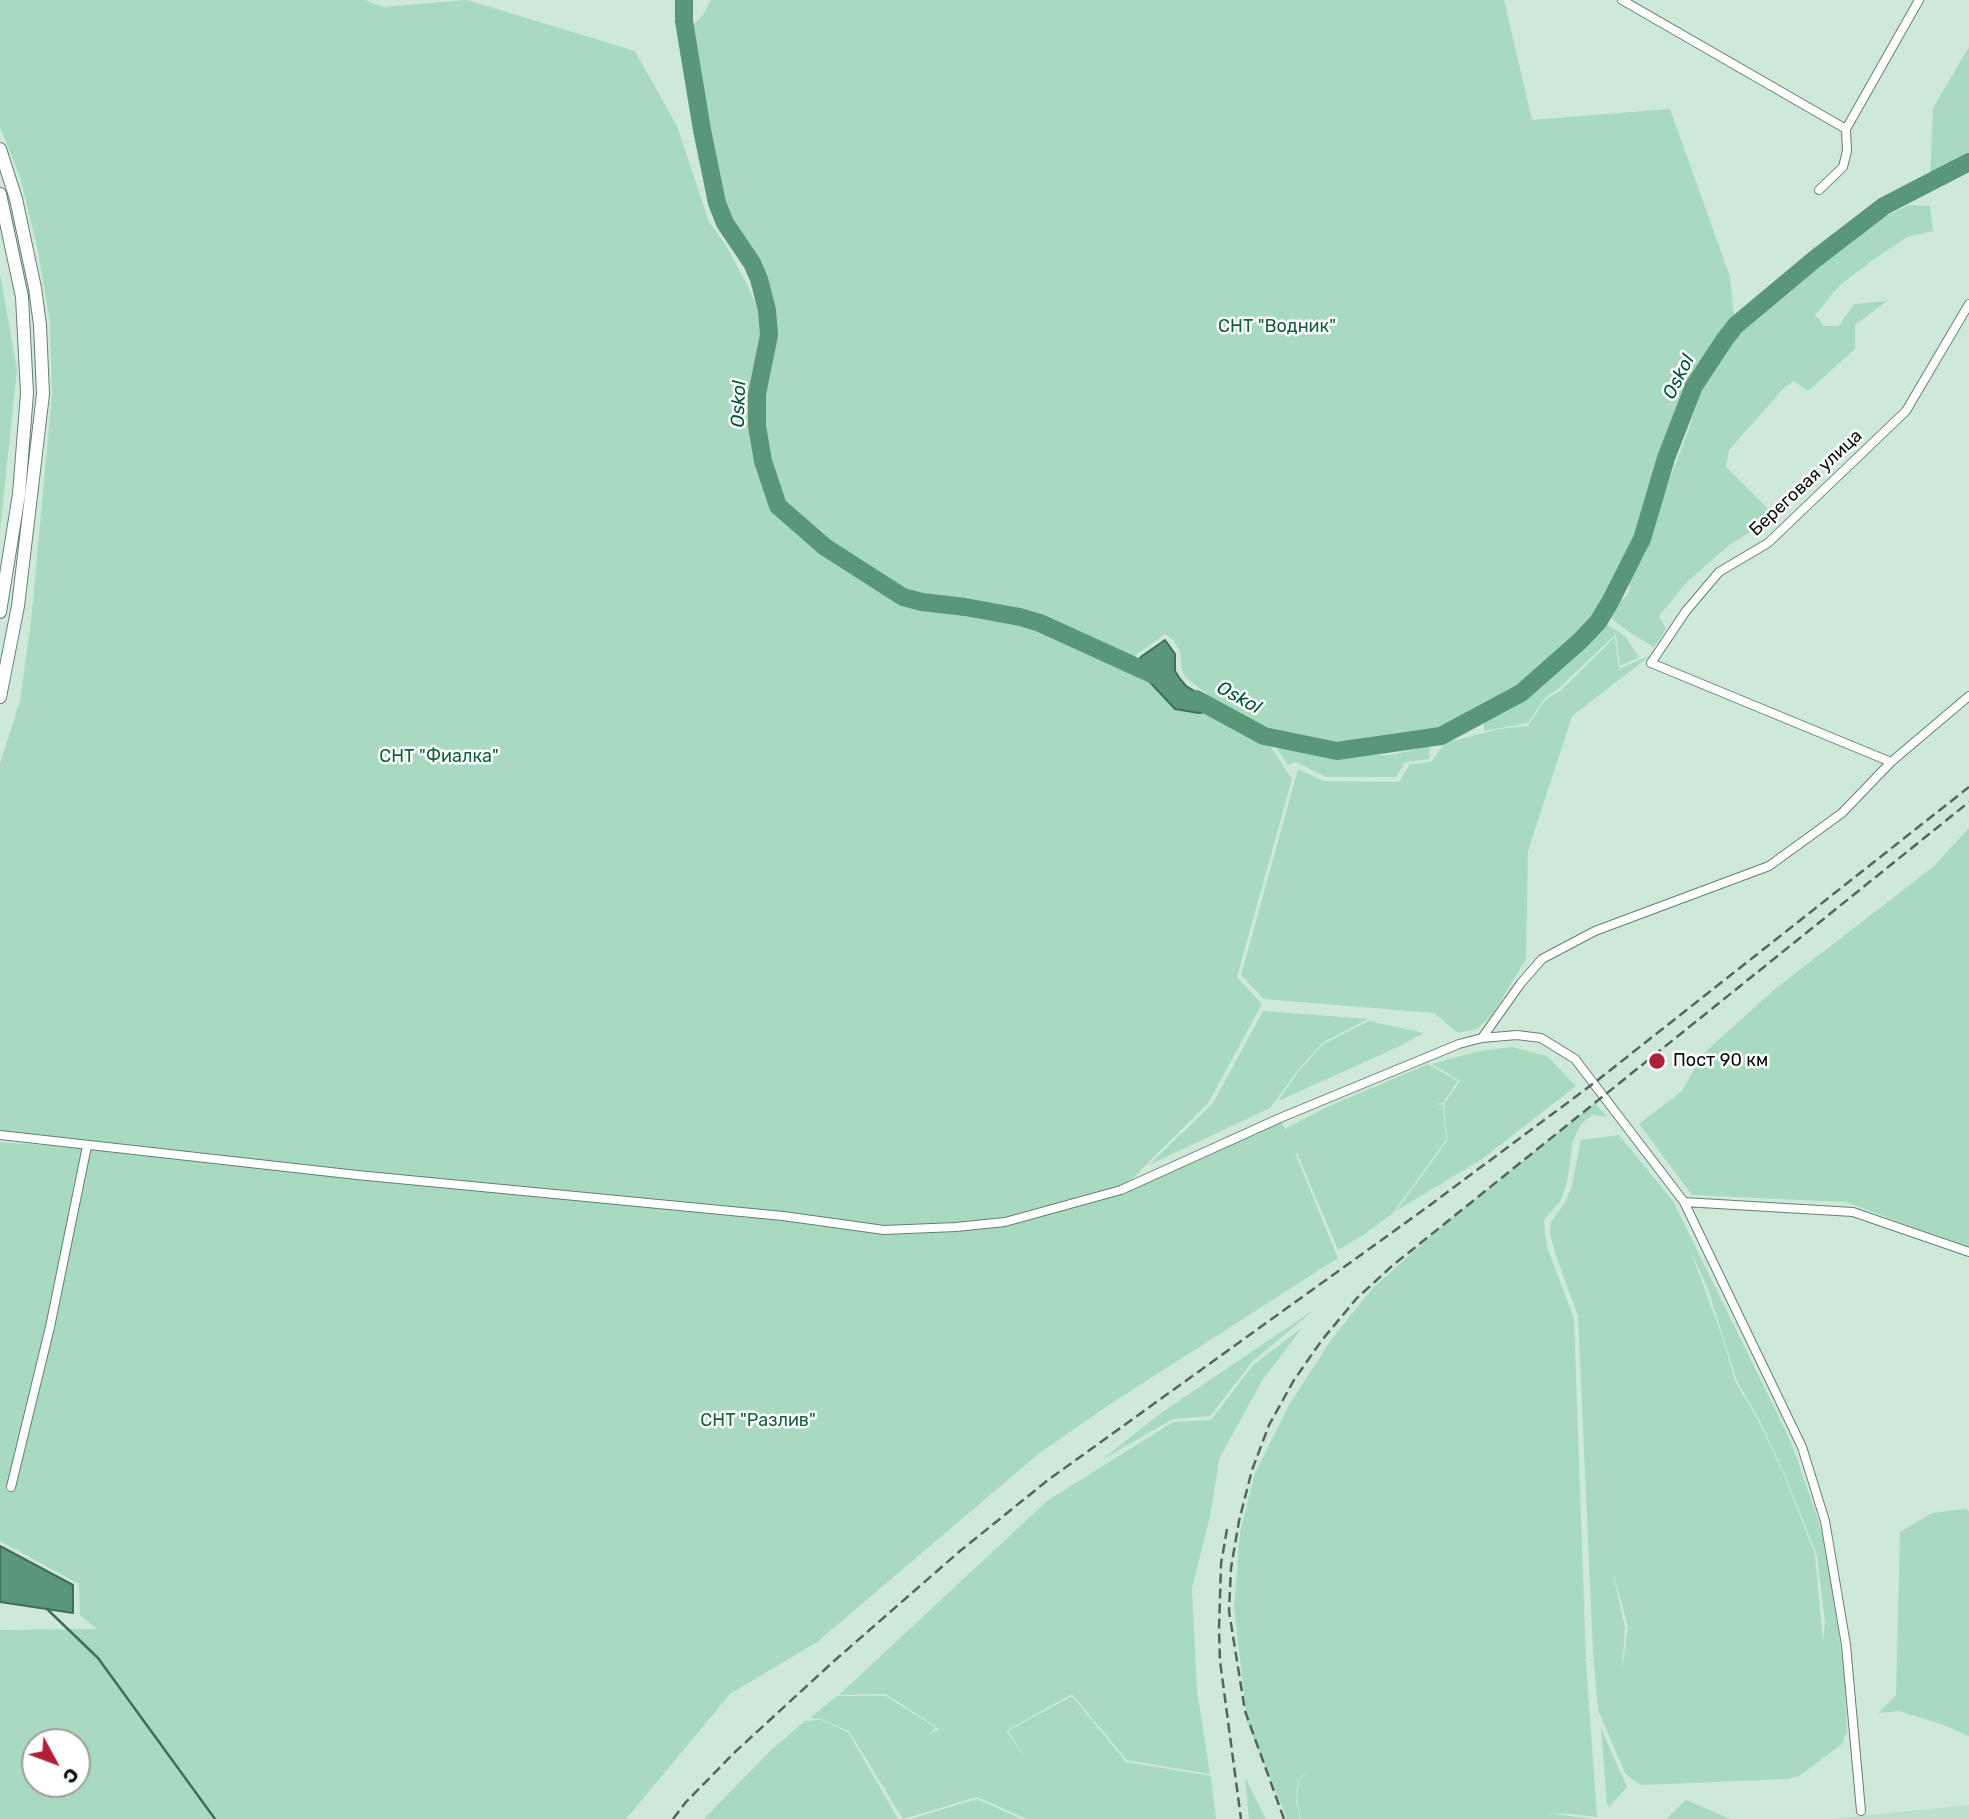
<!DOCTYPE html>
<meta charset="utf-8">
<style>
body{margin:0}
#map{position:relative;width:1969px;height:1819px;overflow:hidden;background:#cee9da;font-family:Rubik,sans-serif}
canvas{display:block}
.north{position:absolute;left:21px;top:1728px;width:70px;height:70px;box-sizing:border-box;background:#fff;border:2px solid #9c9f9d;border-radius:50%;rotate:131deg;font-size:19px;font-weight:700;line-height:28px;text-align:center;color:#07100b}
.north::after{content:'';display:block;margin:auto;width:24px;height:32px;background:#b21f39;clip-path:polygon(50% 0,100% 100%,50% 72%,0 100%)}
</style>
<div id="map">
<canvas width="1969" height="1819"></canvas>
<div class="north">С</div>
</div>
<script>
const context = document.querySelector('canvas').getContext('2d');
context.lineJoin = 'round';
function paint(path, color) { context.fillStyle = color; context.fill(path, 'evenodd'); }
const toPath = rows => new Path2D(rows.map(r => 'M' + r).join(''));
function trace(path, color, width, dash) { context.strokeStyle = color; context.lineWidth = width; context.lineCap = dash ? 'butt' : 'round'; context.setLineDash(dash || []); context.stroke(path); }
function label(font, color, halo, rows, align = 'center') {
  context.font = font + ' Rubik,sans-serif'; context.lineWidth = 5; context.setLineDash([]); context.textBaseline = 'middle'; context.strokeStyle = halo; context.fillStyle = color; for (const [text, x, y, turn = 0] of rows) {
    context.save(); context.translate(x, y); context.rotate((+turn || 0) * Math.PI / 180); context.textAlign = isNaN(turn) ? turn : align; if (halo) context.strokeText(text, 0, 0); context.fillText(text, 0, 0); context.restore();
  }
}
const built = toPath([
 [1969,1805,1969,1819,1830,1819]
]);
const green = toPath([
 [0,0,364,0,383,7,467,0,635,51,677,126,709,222,725,244,748,286,769,335,757,394,757,426,763,461,778,506,825,547,903,597,922,602,965,607,1020,617,1140,667,1216,711,1264,736,1292,779,1237,977,1262,1004,1209,1102,1123,1188,1280,1118,1285,1129,1325,1108,1428,1064,1458,1081,1443,1103,1435,1104,1443,1105,1446,1140,1393,1213,1362,1236,1338,1250,1297,1153,1295,1153,1338,1258,1107,1406,1037,1455,817,1642,730,1694,626,1819,0,1819,0,1630,97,1629,80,1615,79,1584,0,1541,0,1142,166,1154,0,1133,0,764,20,701,31,621,52,395,50,322,37,246,20,177,0,127],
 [35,1742,77,1742,77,1784,35,1784],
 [711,0,1504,0,1532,120,1670,109,1730,277,1735,323,1723,337,1691,384,1662,456,1638,536,1595,618,1577,638,1520,689,1442,733,1338,747,1256,728,1220,709,1207,694,1185,677,1182,670,1180,651,1174,641,1165,634,1132,658,1022,612,965,602,924,598,908,592,829,543,795,513,785,501,770,459,764,425,764,396,777,336,767,279,722,201,707,128,692,27,703,15],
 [1969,47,1969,157,1930,177,1933,108],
 [1909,205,1930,206,1933,231,1907,237,1870,262,1839,286,1815,315,1824,326,1839,326,1854,304,1887,301,1855,325,1855,349,1808,391,1794,381,1784,388,1729,450,1726,467,1775,516,1728,546,1687,582,1659,616,1666,629,1654,647,1629,632,1611,618,1620,602,1628,594,1630,588,1628,579,1644,557,1663,496,1688,432,1700,394,1728,345,1742,331,1818,265,1884,217],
 [0,274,17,369,0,532],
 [1604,622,1625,636,1639,657,1620,666,1616,634,1559,688,1545,698,1528,723,1484,731,1484,720,1507,712,1533,694,1565,665],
 [1615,637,1619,669,1651,655,1572,716,1528,851,1526,959,1492,1015,1477,1029,1458,1033,1434,1013,1264,999,1241,975,1298,769,1323,781,1399,782,1410,764,1431,762,1445,743,1499,729,1528,726,1545,700,1561,690],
 [1273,743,1325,753,1353,755,1392,755,1430,746,1429,759,1405,762,1396,777,1326,777,1296,762,1288,765],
 [1969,828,1969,1249,1846,1202,1692,1195,1639,1124,1682,1091,1703,1054,1775,989,1933,867],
 [1263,1011,1368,1019,1322,1043,1298,1070,1270,1108,1149,1165,1213,1103],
 [1369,1021,1424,1033,1400,1046,1278,1101,1299,1071,1322,1045],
 [1512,1047,1547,1056,1576,1086,1482,1159,1396,1211,1447,1141,1444,1104,1460,1081,1432,1064,1479,1051],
 [1595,1103,1607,1117,1592,1115,1581,1124,1573,1141,1567,1182,1561,1200,1544,1220,1545,1235,1548,1250,1574,1318,1586,1660,1583,1659,1586,1662,1597,1817,1570,1814,1546,1813,1592,1819,1301,1819,1297,1800,1299,1780,1311,1768,1298,1780,1296,1801,1300,1819,1287,1819,1247,1722,1234,1607,1240,1532,1255,1473,1289,1405,1333,1337,1373,1288,1441,1227],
 [1619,1135,1673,1201,1791,1442,1818,1519,1829,1562,1844,1673,1847,1731,1842,1744,1799,1776,1788,1779,1642,1785,1633,1780,1625,1773,1598,1710,1593,1652,1578,1316,1556,1256,1550,1233,1551,1222,1566,1201,1572,1185,1581,1140],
 [1689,1247,1708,1289,1737,1381,1759,1419,1785,1475,1817,1555,1825,1623,1823,1642,1815,1554,1784,1475,1758,1420,1735,1381,1722,1336],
 [1612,1570,1628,1626,1622,1671,1625,1627],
 [1315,1309,1253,1361,1210,1416,1173,1419,1103,1459,1161,1413],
 [1302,1328,1263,1379,1220,1457,1210,1516,1192,1588,1197,1690,1210,1774,1127,1760,1072,1694,1006,1731,1027,1759,1008,1731,1072,1696,1126,1762,1211,1776,1216,1819,1027,1819,977,1797,903,1819,849,1731,820,1719,810,1718,837,1696,886,1696,936,1728,928,1735,939,1729,886,1694,839,1695,1047,1501,1173,1422,1211,1420,1253,1365],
 [1966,1509,1969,1512,1969,1736,1941,1724,1899,1711,1878,1713,1896,1695,1900,1532,1932,1513],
 [821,1720,848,1732,898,1819,704,1819,769,1752,805,1721],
 [1601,1728,1627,1787,1609,1807,1607,1804],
 [1245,1777,1266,1819,1249,1819],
 [977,1799,1021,1819,911,1819],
 [1686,1800,1730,1819,1666,1819]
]);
const water = toPath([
 [1165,640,1175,654,1175,671,1180,679,1186,686,1203,696,1216,711,1199,713,1175,709,1134,665,1142,656,1165,640],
 [0,1546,73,1585,73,1613,0,1602,0,1546]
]);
const stream = toPath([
 [47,1609,98,1658,215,1819]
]);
const river = toPath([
 [684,0,684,21,702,130,717,203,725,223,752,263,759,279,767,310,769,335,757,394,757,426,763,461,778,506,825,547,903,597,922,602,965,607,1020,617,1040,623,1154,675],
 [1196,699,1264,736,1337,751,1441,736,1521,693,1580,641,1598,622,1610,602,1642,539,1666,458,1694,386,1725,339,1736,325,1815,259,1884,206,1969,162]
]);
const street = toPath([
 [1622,0,1846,129],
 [1819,190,1843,167,1847,151,1846,129,1919,0],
 [1891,762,1651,663,1686,611,1719,572,1768,543,1906,411,1969,304],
 [1482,1038,1521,983,1542,959,1595,931,1769,866,1842,813,1891,762,1969,696],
 [0,1135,357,1175,783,1216,884,1230,956,1227,1005,1222,1121,1190,1280,1118,1459,1044,1482,1038,1517,1035,1541,1038,1575,1059,1684,1202,1802,1447,1825,1521,1846,1645,1861,1811],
 [1684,1202,1853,1212,1969,1252],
 [11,1487,50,1327,87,1146]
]);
const primary = toPath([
 [0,149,16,199,35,288,40,325,43,394,18,606,0,697],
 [0,194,22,297,27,393,19,494,0,612]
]);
const rail = toPath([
 [1227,1529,1221,1564,1219,1630,1220,1661,1241,1819],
 [673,1819,686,1802,735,1752,834,1661,960,1551,1048,1480,1426,1208,1594,1083,1969,787],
 [1284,1819,1245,1711,1229,1611,1231,1568,1239,1521,1252,1470,1269,1425,1294,1380,1322,1340,1357,1298,1392,1266,1969,802]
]);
const markers = [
 [1657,1061,9,"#b21f39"]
];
const parkNames = [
 ["СНТ \"Водник\"",1277,327],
 ["СНТ \"Фиалка\"",439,757],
 ["СНТ \"Разлив\"",758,1421]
];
const streetNames = [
 ["Береговая улица",1806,483,-43]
];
const poiNames = [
 ["Пост 90 км",1673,1061]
];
const waterNames = [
 ["Oskol",1679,377,-63],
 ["Oskol",739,404,-88],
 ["Oskol",1239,698,29]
];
paint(built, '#bde0cc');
paint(green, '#a7dabe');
paint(water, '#5a9778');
trace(water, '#416e57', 2);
trace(stream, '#416e57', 2.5);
trace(river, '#5a9778', 18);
trace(street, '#667f71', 10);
trace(primary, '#667f71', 14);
trace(street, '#fff', 8);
trace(primary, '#fff', 12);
trace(rail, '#55655c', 2.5, [10, 5]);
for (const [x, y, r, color] of markers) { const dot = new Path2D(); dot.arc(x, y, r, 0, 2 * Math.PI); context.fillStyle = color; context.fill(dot); trace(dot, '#fff', 2.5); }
label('18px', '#166041', '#fff', parkNames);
label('18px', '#07100b', '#fff', streetNames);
label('18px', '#07100b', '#fff', poiNames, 'left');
label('italic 19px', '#025537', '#fff', waterNames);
</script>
